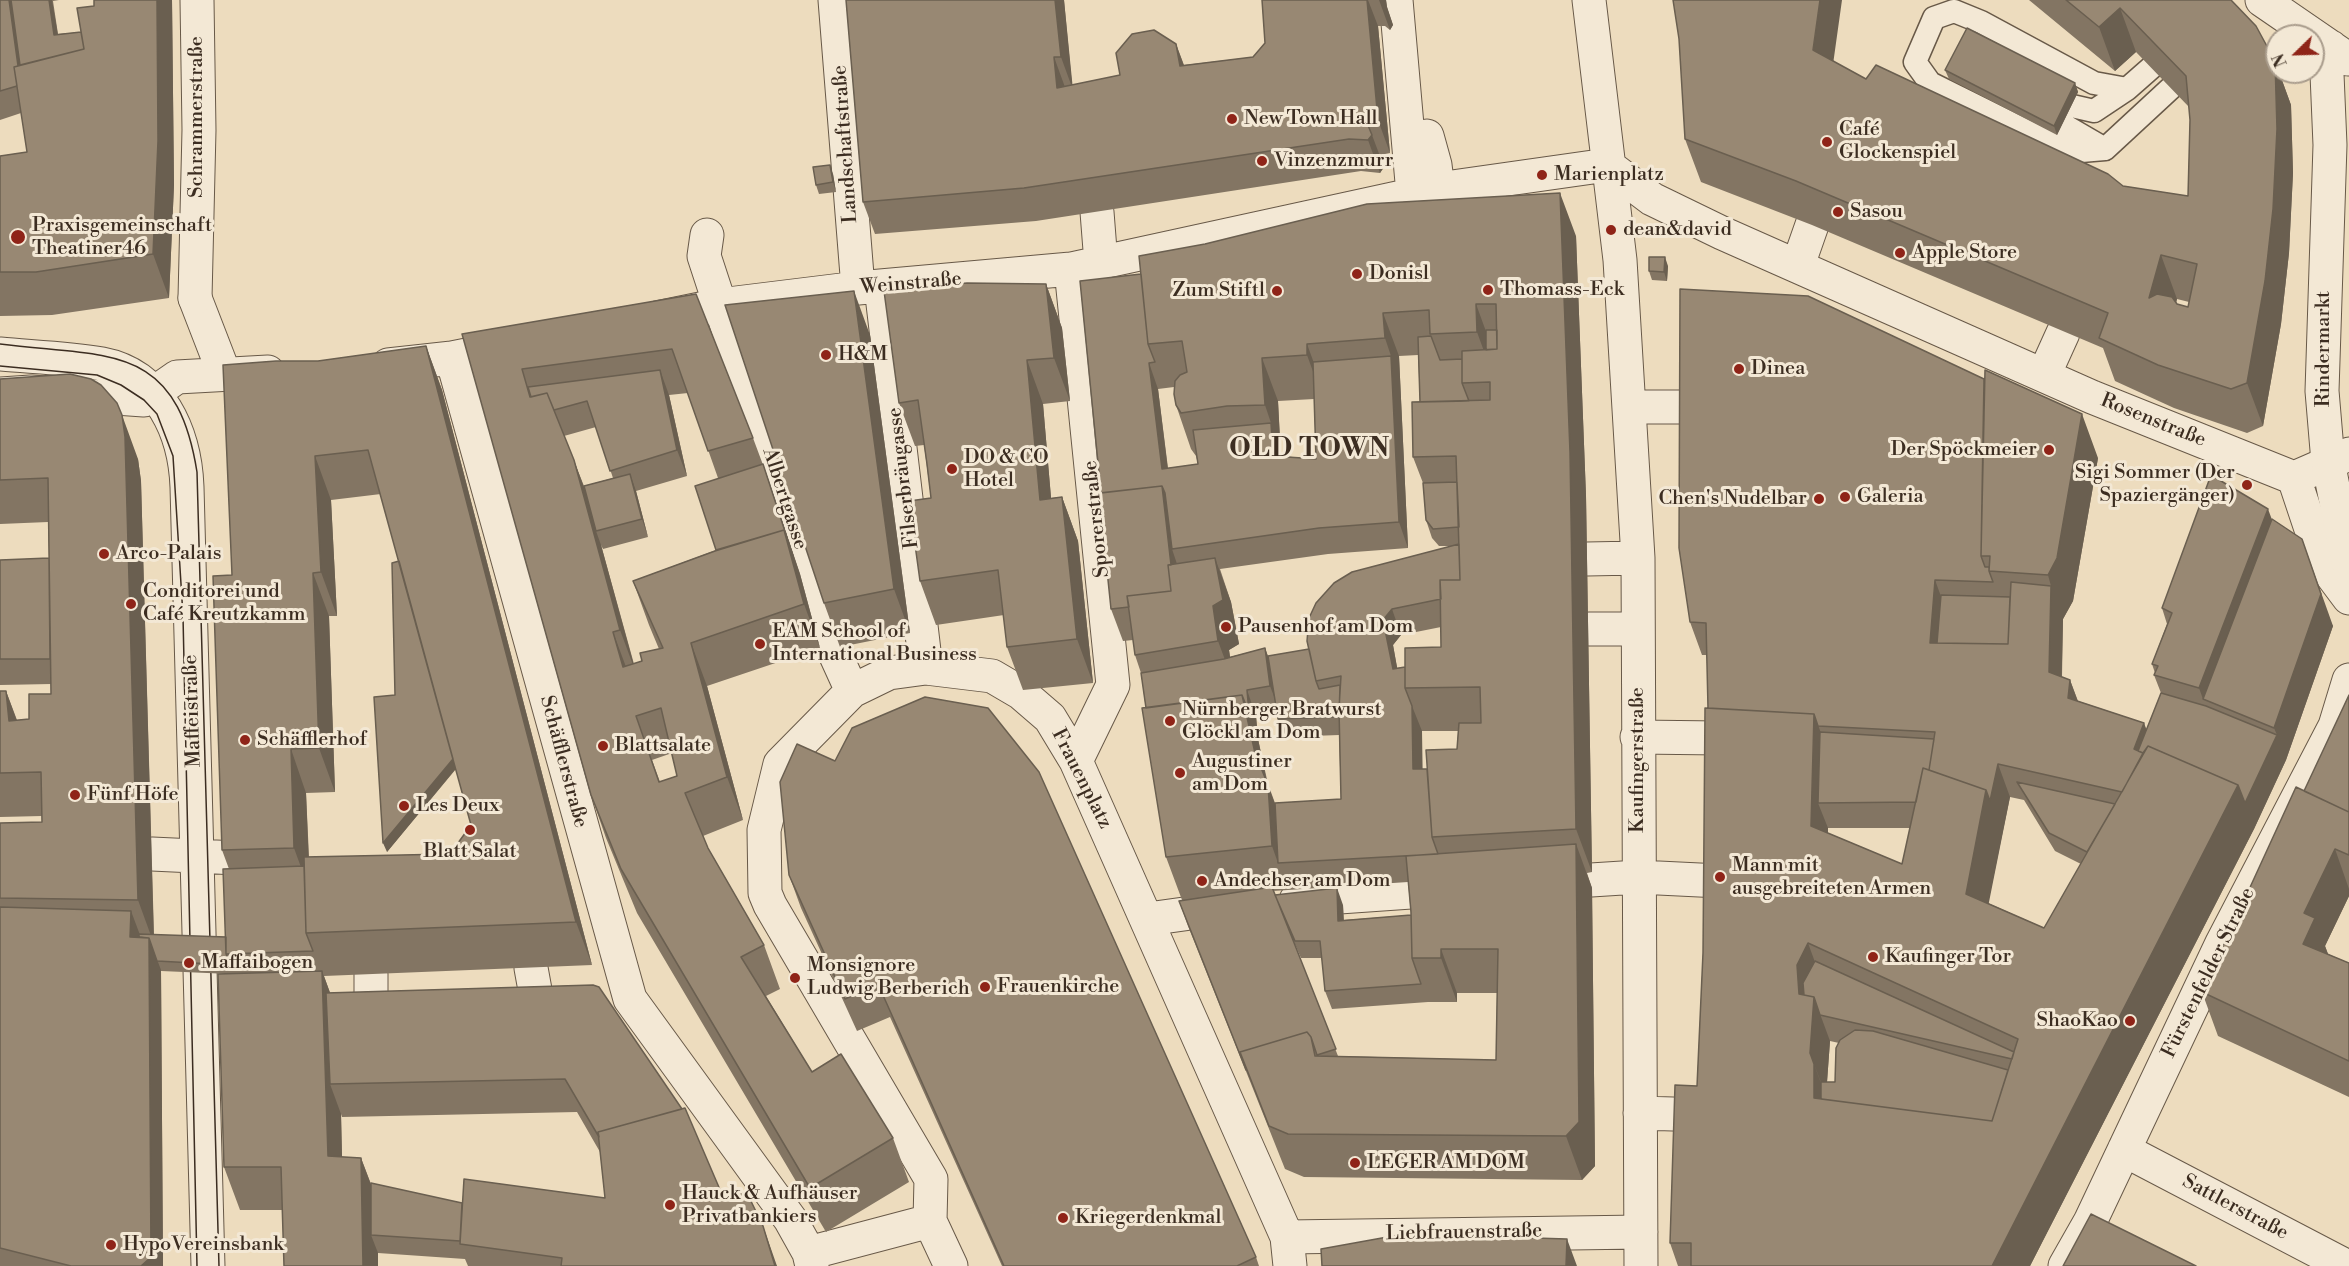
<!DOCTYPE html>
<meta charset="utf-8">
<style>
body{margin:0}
#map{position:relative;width:2349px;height:1266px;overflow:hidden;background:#eddcbe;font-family:"Libre Bodoni",serif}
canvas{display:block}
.north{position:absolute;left:2265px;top:24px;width:60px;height:60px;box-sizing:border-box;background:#f3e8d5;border:2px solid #aa9d8d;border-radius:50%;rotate:247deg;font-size:16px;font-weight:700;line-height:24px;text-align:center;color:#3c2d21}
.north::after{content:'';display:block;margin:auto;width:21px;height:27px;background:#8f2418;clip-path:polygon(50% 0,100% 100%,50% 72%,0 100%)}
</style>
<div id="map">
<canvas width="2349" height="1266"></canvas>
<div class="north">N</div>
</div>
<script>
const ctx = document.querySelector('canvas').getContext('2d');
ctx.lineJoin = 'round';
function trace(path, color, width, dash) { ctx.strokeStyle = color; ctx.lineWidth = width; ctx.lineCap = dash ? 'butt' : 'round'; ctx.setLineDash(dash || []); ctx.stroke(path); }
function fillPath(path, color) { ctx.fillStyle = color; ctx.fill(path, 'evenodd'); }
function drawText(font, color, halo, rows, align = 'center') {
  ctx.font = font + ' "Libre Bodoni",serif'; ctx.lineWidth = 6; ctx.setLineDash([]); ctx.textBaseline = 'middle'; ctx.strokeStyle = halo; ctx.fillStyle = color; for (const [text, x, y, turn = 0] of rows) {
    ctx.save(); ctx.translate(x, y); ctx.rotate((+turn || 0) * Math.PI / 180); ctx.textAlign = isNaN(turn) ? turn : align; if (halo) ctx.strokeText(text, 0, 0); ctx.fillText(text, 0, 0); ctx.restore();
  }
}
const service = new Path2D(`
 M2152,67L2127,89L2094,83L1981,22L1954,11L1934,18L1915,62L1930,83L2069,152L2105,149L2172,87
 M2072,106L2094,111L2127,89
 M2062,124L2105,149`);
const pedestrian = new Path2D(`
 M835,0L858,288
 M1396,0L1413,194
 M1589,0L1620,260L1638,558L1641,1266
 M1427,136L1435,165L1438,189
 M1607,165L1652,199L1722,233L2092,397L2294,478L2349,454
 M1097,212L1101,263
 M707,235L704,256L832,647L852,691
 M1798,265L1812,225
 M1071,269L1113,685L1076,761
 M881,287L926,668
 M195,298L224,373
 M657,318L720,305L858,288L1071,269L1438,189L1607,165
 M0,354C33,357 69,358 102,364C160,375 185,433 187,487L208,1266
 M452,358L630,999L790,1219L809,1253L812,1266
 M388,365L452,358L512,346
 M2044,375L2063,333
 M0,394L31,392L144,400L177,377L268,372
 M1629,407H1691
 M2294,478L2322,562L2349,598
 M1587,559L1638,558
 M1589,629H1637
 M1637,737L1720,738
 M152,854L237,858
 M1544,883L1638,877L1720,881
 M1296,900L1454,889
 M1148,919L1227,908
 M531,968L535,990
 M371,974V993
 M1640,1113L1673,1114
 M1287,1237L1641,1232
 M809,1253L930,1221
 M951,1266L930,1221L931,1179L770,905L765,893L764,830L780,764L852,691L889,673L926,668L992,676L1021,693L1050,718L1076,761L1287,1237L1290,1266`);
const minor = new Path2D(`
 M2262,0L2348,59
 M2331,47L2327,74L2330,145L2322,391L2328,462L2349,565
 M195,298L199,130L197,0
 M2124,1150L2346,1266
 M2065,1266L2090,1222L2222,943L2335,726L2349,680`);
trace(service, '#685948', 25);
trace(pedestrian, '#685948', 35);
trace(minor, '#685948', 35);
trace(service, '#f3e8d5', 22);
trace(pedestrian, '#f3e8d5', 33);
trace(minor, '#f3e8d5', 33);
trace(new Path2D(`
 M0,344C108,358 176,341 197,472L219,1266
 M0,366L97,375L121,385L144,400L157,414L173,456L183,616L197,1266`), '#3c2d21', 1.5);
fillPath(new Path2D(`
 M0,0H59L53,1L58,34L81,32L94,6V0H172L174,185L169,298L52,315L0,316V156L27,152L21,113L0,120Z
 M846,0H1064L1072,85L1120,75L1176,44L1184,65L1253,57L1265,43L1262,0H1386L1387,7L1393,25L1390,30L1385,26H1378L1390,153L1380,155L1384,167L1380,173L1361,171L1036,221L875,234L863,202Z
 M2029,0H2231L2277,72H2279L2291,105L2293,173L2289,253L2281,324L2263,426L2247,433L2174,408L2115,381L2103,348L1812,225L1701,182L1685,139L1833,61L1866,79L2123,186L2188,196L2190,120L2189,107L2136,52L2115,71ZM2177,299L2189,302L2188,307L2177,304L2176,303Z
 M1945,70L2075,83L2078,92L2057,135L1949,79Z
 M833,174L836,192L819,194L816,185Z
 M1576,236L1586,496L1592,872L1587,873L1592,888L1595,1166L1582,1180L1304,1177L1285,1169L1188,926L1179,901L1182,900L1166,857L1141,673L1135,655L1133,640L1123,641L1111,609L1080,281ZM1418,355L1420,402L1413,457L1423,483L1426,520L1432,538L1439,546H1453L1309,649L1268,656L1265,648L1230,657L1229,650L1239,644L1231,602L1220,569L1328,554L1408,548L1399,356ZM1174,387L1176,405L1191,449L1196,456L1198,464L1168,468L1158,389ZM1314,399L1316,459L1281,456L1278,401ZM1441,627V647L1405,667L1397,668L1393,645L1401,635ZM1277,712L1278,719L1284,737L1339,735L1341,799L1275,803L1268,784L1258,739L1256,716ZM1422,731H1458L1457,749L1427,769H1422ZM1408,882L1411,915L1344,920L1343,905L1275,895L1273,891ZM1288,929L1301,958H1322L1325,991L1332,1009L1428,1002H1457V993H1497L1496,1060L1338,1056Z
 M1668,266L1667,281L1652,280L1649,271Z
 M1046,284L1062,328L1070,401L1043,404L1051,498L1062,497L1078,541L1093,683L1023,690L1007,647L1004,615L936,625L920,581L931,498L924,445L915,446L899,403Z
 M696,294L753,438L769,481L800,574L820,648L707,686L743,820L703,836L708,848L764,945L780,989L766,996L812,1072L893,1138L909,1182L826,1232L637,913L606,838L591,795L462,334ZM688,393L718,478L716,550L633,581L649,625L659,649L642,661L634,664L601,545L603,549L648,537L636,491L687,476L669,395ZM596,427L613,478L584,486L564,436ZM672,753L677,776L660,782L652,760Z
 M870,335L910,633L840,647L824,603Z
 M426,346L442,390L592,965L324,976L330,993L593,985L724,1199L777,1266H468L465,1259L378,1253V1266L282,1210H240L224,1167L230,974L161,971L163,1266H0V823L42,822V816L0,817V691H6L17,720L29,719L51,694V684L0,685V560L49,558L48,522L0,524V379L138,459L141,481L154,935L226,937L229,869L222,850L232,575L318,361ZM381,494L399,561L395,695L387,852L456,769L471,825L450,854L309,857L306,793L335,792L329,616H337L331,500ZM577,1112L600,1152L605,1198L462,1203L371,1184L361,1158L342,1157L341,1114L342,1117Z
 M2098,458L2073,601L2063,619L2062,677L2070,680L2078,701L2144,723L2146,730L2161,693L2154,675L2155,673L2152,664L2167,624L2162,608L2272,519L2333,626L2286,760L2254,829L2030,1266H1678L1670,1243L1697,1086L1703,953L1708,708L1707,655H1702L1690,622ZM2010,797L2024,800L2055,851L2081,864L2044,928L1988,903ZM1828,828H1910L1902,864L1828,833ZM1830,1041L1839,1043L1835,1082H1827Z
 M2349,695V896L2325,946L2328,954L2349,963V1097L2218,1036L2202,992L2304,791Z
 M835,761L1256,1257L1259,1266H1002L890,1017L857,1031L801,908L789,875Z`), '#837563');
fillPath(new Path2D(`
 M9,0H12L24,93L21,85Z
 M49,0H52L61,53L54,35Z
 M157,0H172L174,185L169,298L153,254Z
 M1055,0H1064L1073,90L1061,57Z
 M1367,0H1368L1378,26L1390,153L1378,120Z
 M1379,0H1386L1387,7L1393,25L1390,30Z
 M1820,0H1842L1829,93L1813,50Z
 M2120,8L2136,52L2115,71L2099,27Z
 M1176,44L1188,77L1180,66Z
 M1054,57L1066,90L1057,88Z
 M2275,61L2277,67V72H2279L2291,105L2293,173L2289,253L2281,324L2263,426L2247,383Z
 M2075,83L2078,92L2057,135L2054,126Z
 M1372,135L1384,167L1380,173L1368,140Z
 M830,165L833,174L836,192L833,182Z
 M1560,193L1576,236L1586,496L1592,872L1576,829Z
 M2161,255L2177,299L2165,342L2149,298Z
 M1665,257L1668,266L1667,281L1664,272Z
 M1046,284L1062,328L1070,401L1054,358Z
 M854,291L870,335L910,633L894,589Z
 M1476,304L1492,348L1493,376L1477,332Z
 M1383,313L1399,356L1408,548L1399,522L1391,356L1385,338Z
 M1307,344L1323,388V399L1307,355Z
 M426,346L442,390L592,965L576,922Z
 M1262,358L1278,401L1282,481L1273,456L1271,423L1265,405Z
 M1027,360L1043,404L1055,544L1040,500Z
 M1149,363L1158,389L1171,495L1162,469Z
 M660,370L669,395L687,476L677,450Z
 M2082,414L2098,458L2073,601L2063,619L2061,705L2049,672L2051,586L2048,575Z
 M122,415L138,459L141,481L154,944L138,900Z
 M315,456L331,500L337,616L321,572Z
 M574,460L590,504L596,531L601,545L636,673L620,630Z
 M763,464L800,574L820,648L804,604Z
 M630,474L636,491L648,537L642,519Z
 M1162,486L1174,519L1172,549L1180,573L1175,602Z
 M1062,497L1078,541L1093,683L1077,639Z
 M2268,509L2284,552L2203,699L2199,688Z
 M2302,539L2333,626L2286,760L2254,829L2030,1266H1992L2238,785L2277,735L2274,728Z
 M1215,558L1231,602L1239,644L1229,650L1234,684L1218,641L1213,606Z
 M313,573L329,616L335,792L319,748Z
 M1935,580L1947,613L1936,658L1930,643Z
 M1392,609L1401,635L1393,645L1402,694L1393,669L1383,620Z
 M613,632L629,675L623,667Z
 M691,643L707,686L743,820L727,777Z
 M1265,648L1274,674L1280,712L1270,686Z
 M2070,680L2082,713L2068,698Z
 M1247,690L1256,716L1258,739L1268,787V785L1284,829L1278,863L1272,846L1255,753L1242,695Z
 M6,691L22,735L9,721Z
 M1412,706L1422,731L1423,795L1413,769Z
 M1814,714L1830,758L1818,803L1828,828L1827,870L1811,826Z
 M2144,723L2156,755L2143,827L2134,749Z
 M291,749L306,793L310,892L294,848Z
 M455,757L458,766L387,852L383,843Z
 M1998,764L2010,797L1982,937L1966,894L1986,790Z
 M1576,844L1592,888L1595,1166L1582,1180L1566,1136Z
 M2335,849L2349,889V896L2325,946L2331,962L2303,944L2304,913Z
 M1337,888L1343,905L1344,938L1338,921Z
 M131,911L143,943L130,937Z
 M149,938L161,970L163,1266H141Z
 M1808,943L1824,987L1816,1003L1830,1041L1826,1096L1810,1053L1799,994L1797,965Z
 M1441,949L1457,993V1002L1441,958Z
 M322,971L338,1014L330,1084L341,1114L343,1200L328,1156Z
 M1814,1064L1830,1108L1814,1098Z
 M361,1158L377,1201L371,1235L378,1253V1266H363Z
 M763,1226L777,1266H775Z
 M1567,1239L1577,1266H1566Z`), '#6a5f50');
const building = new Path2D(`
 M0,0H9L18,66L14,67L17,86L0,91Z
 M11,0H49L54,35L81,32L84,49L20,65Z
 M94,0H157L158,141L153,254L36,272H0V156L27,152L14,67L84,49L77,8L94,6Z
 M846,0H1055L1061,57H1054L1057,88L1120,75L1116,53L1132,34L1154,30L1176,44L1180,66L1253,57L1265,43L1262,0H1367L1378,120L1367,123L1372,135L1368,140L1349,139L1024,188L863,202Z
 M1673,0H1820L1813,50L1866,79L1876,65L2108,174L2123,186L2188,196L2190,120L2186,76L2120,8L2099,27L2066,0H2231L2256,26L2275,61L2277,129L2273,209L2265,281L2247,383L2231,389L2158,365L2099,338L2108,313L1796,181L1685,139L1679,39ZM2161,255L2197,264L2188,307L2177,304L2172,297L2157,294L2149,298Z
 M1967,28L2075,83L2054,126L1945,70Z
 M830,165L833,182L816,185L813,167Z
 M1560,193L1570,452L1576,829L1432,837L1426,750L1457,749L1459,723H1481L1480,687L1405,688V648L1441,647L1440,580H1460L1456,456L1413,457L1412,402L1490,400V382L1462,383V351L1497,349L1496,304H1476L1477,332L1430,334L1429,310L1383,313L1385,338L1307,344V355L1262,358L1265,405L1227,406L1181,413L1176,405L1174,394L1175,381L1180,375L1187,372L1182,341L1148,344L1139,256L1205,244L1367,204Z
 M1649,257H1665L1664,272L1649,271Z
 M1141,274L1148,344L1155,362L1149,363L1162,469L1198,464L1193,430L1271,423L1273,456L1316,459L1313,362L1391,356L1399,522L1319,528L1172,549L1165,493L1162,486L1101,493L1080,281Z
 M967,283L1046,284L1054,358L1027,360L1040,500L1062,497L1077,639L1007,647L998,570L920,581L909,501L931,498L927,464L918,400L899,403L884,291Z
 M1680,289L1808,296L1984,379L1981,556L1985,567H1989V571L1993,582L1935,580L1930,643L2008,644L2011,582L2051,586L2049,672L2070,680L2068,698L2144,723L2134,749L2143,753L2122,792L1998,764L1990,801L1986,790L1929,770L1935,732L1818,726L1814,714L1708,708L1706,623L1690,622L1679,548Z
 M854,291L894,589L824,603L725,305Z
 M696,294L753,438L708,451L672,349L522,369L530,397L547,393L574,460L620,630L613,632L623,667L642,661L640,653L663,648L633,581L715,551L784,530L804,604L691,643L727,777L685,793L708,848L764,945L741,957L812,1072L841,1054L893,1138L810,1188L621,869L591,795L462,334ZM661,708L677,776L659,782L636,716Z
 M1486,330H1497V349L1486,350Z
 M1431,336L1440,360L1462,359V383L1469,401L1420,402L1418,337Z
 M426,346L576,922L306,933L304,857L450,854L471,825L368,450L315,456L321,572L313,573L319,748L291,749L294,848L222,850L213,576L232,575L223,365L276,361H318Z
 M660,370L677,450L610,471L587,401L554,410L547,393L531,397L528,387Z
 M1985,370L2082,414L2057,558L2048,575L1989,571L1990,556H1981Z
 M70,374L91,379L101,385L117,403L122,415L125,437L138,900L0,898V823L42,822L41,772L0,773V691H6L9,721L29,719V694H51L48,478L0,480V379Z
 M763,464L793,556L784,530L716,550L695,486Z
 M630,474L642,519L596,531L584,486Z
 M2211,475L2268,509L2199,688L2154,675L2158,666L2152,664L2172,613L2162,608Z
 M1457,482L1459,527L1433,529L1426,520L1423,483Z
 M1162,486L1171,565H1168L1171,591L1127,596L1129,607L1111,609L1099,493Z
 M2272,519L2302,539L2321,594L2274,728L2203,699Z
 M1459,544L1460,580H1440L1441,599L1392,609L1383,620L1393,669L1405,667V688L1412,706L1413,769H1427L1432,837L1438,854L1278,863L1275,803L1341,799L1339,709L1341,676L1316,681L1307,641L1309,618L1316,603L1334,583L1352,572Z
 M49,558L50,659H0V560Z
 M1215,558L1223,600L1213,606L1218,641L1135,655L1127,596L1171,591L1168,565Z
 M399,561L453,759L383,843L374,697L395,695L392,563Z
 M1941,595L2010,597L2008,644L1937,643Z
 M1265,648L1270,686L1247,690L1249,713L1242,695L1146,708L1141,673L1224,659Z
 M1309,649L1316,681L1319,689L1340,685L1339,717L1278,719L1268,656Z
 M2161,693L2206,706L2277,735L2245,803L2238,785L2148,746L2143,753L2138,751Z
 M1242,695L1255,753L1268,785L1272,846L1166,857L1142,708Z
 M2349,695V812L2304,791Z
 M925,697L988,708L1039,772L1256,1257L1237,1266H1004L878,984L845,999L789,875L780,782L797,744L835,761L852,728Z
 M1705,708L1814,714L1811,826L1902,864L1923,768L1986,790L1966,894L2044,928L2148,746L2238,785L1992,1266H1691V1243H1670L1675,1085L1697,1086L1703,953ZM1808,943L2018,1039L1992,1121L1814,1098V1064L1810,1053L1814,997L1799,994L1797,965Z
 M1820,732L1934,739L1929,770L1923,768L1916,802L1818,803Z
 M2017,782L2115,804L2087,852L2049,833Z
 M2296,787L2349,812V855L2335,849L2304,913L2315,918L2303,944L2349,963V1061L2202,992Z
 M1576,844L1579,1122L1566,1136L1288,1134L1269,1126L1240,1052L1307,1032L1311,1037L1315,1056L1496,1060L1498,949H1441V958H1412L1411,912L1406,856Z
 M304,866L306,933L313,951L226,954L223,869Z
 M1272,887L1336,1049L1317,1055L1311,1037L1307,1032L1240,1052L1246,1070L1179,901Z
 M1337,888L1338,921L1411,915L1412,958L1421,984L1325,991L1320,941H1295L1275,895Z
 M0,907L131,911L130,937L149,938L151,1257L141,1266H71L0,1248Z
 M139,934L226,937V954L231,965L157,961L149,938L139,937Z
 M1815,961L2014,1052L2012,1059L1820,1015L1814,997L1804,995L1803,983Z
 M322,971L328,1156L361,1158L363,1266H284L281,1167H224L218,974Z
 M593,985L599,987L682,1109L598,1132L599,1137L565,1079L330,1084L326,993Z
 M1855,1030L1873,1031L2008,1070L1992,1121L1821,1099V1082H1835L1836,1048L1840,1040Z
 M685,1108L724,1199L741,1192L748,1195L763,1226L775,1266H561L562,1258L460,1244L464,1179L605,1198L598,1132Z
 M371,1183L462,1203L460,1241L371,1235Z
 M2091,1214L2196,1266H2063Z
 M1404,1234L1567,1239L1566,1266H1322L1321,1249Z`);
fillPath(building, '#988873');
trace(building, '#6a5f50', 1.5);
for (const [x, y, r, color] of [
 [1232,119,6,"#8f2418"],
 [1827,142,6,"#8f2418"],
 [1262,161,6,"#8f2418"],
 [1542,175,6,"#8f2418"],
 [1838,212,6,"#8f2418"],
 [1611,230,6,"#8f2418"],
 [18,237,8,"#8f2418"],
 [1900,253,6,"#8f2418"],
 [1357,274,6,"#8f2418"],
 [1488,290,6,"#8f2418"],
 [1277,291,6,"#8f2418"],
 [826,355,6,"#8f2418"],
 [1739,369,6,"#8f2418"],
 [2049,450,6,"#8f2418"],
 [952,469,6,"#8f2418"],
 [2247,485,6,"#8f2418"],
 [1845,497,6,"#8f2418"],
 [1819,499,6,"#8f2418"],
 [104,554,6,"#8f2418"],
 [131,604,6,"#8f2418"],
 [1226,627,6,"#8f2418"],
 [760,644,6,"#8f2418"],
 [1170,721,6,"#8f2418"],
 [245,740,6,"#8f2418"],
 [603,746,6,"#8f2418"],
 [1180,773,6,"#8f2418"],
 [75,795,6,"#8f2418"],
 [404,806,6,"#8f2418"],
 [470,830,6,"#8f2418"],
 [1720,877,6,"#8f2418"],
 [1202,881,6,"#8f2418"],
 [1873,957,6,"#8f2418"],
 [189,963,6,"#8f2418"],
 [795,978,6,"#8f2418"],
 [985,987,6,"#8f2418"],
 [2130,1021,6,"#8f2418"],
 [1355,1163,6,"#8f2418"],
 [670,1205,6,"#8f2418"],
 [1063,1218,6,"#8f2418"],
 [111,1245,6,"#8f2418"]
]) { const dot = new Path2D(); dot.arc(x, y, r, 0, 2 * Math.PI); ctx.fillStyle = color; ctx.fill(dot); trace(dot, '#f3e8d5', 2); }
drawText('20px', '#3c2d21', '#f3e8d5', [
 ["Schrammerstraße",197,117,-90],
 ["Landschaftstraße",846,144,-94],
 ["Weinstraße",911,284,-5],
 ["Rindermarkt",2324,349,-90],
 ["Rosenstraße",2153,421,22],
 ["Filserbräugasse",904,478,-97],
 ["Albertgasse",784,499,72],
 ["Sporerstraße",1097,519,-96],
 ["Maffeistraße",193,711,-92],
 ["Kaufingerstraße",1638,760,-90],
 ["Schäfflerstraße",563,762,75],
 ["Frauenplatz",1081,779,63],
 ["Fürstenfelder Straße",2209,973,-64],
 ["Sattlerstraße",2235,1208,28],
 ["Liebfrauenstraße",1464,1233,-1]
]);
drawText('20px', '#3c2d21', '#f3e8d5', [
 ["New Town Hall",1244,119],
 ["Café",1839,130],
 ["Glockenspiel",1839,153],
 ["Vinzenzmurr",1274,161],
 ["Marienplatz",1554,175],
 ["Sasou",1850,212],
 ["Praxisgemeinschaft",32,226],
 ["Theatiner46",32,249],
 ["dean&david",1623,230],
 ["Apple Store",1912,253],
 ["Donisl",1369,274],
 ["Thomass-Eck",1500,290],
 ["Zum Stiftl",1265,291,"right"],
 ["H&M",838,355],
 ["Dinea",1751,369],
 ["Der Spöckmeier",2037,450,"right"],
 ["DO & CO",964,458],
 ["Hotel",964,481],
 ["Sigi Sommer (Der",2235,473,"right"],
 ["Spaziergänger)",2235,496,"right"],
 ["Galeria",1857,497],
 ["Chen's Nudelbar",1807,499,"right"],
 ["Arco-Palais",116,554],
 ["Conditorei und",143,592],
 ["Café Kreutzkamm",143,615],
 ["Pausenhof am Dom",1238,627],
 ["EAM School of",772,632],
 ["International Business",772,655],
 ["Nürnberger Bratwurst",1182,710],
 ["Glöckl am Dom",1182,733],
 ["Schäfflerhof",257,740],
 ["Blattsalate",615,746],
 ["Augustiner",1192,762],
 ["am Dom",1192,785],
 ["Fünf Höfe",87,795],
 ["Les Deux",416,806],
 ["Blatt Salat",470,852,"center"],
 ["Mann mit",1732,866],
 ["ausgebreiteten Armen",1732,889],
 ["Andechser am Dom",1214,881],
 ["Kaufinger Tor",1885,957],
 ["Maffaibogen",201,963],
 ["Monsignore",807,966],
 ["Ludwig Berberich",807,989],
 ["Frauenkirche",997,987],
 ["ShaoKao",2118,1021,"right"],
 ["LEGER AM DOM",1367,1163],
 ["Hauck & Aufhäuser",682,1194],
 ["Privatbankiers",682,1217],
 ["Kriegerdenkmal",1075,1218],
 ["HypoVereinsbank",123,1245]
], 'left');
ctx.letterSpacing = '1.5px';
drawText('bold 26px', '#3c2d21', '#f3e8d5', [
 ["OLD TOWN",1310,450]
]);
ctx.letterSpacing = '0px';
</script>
